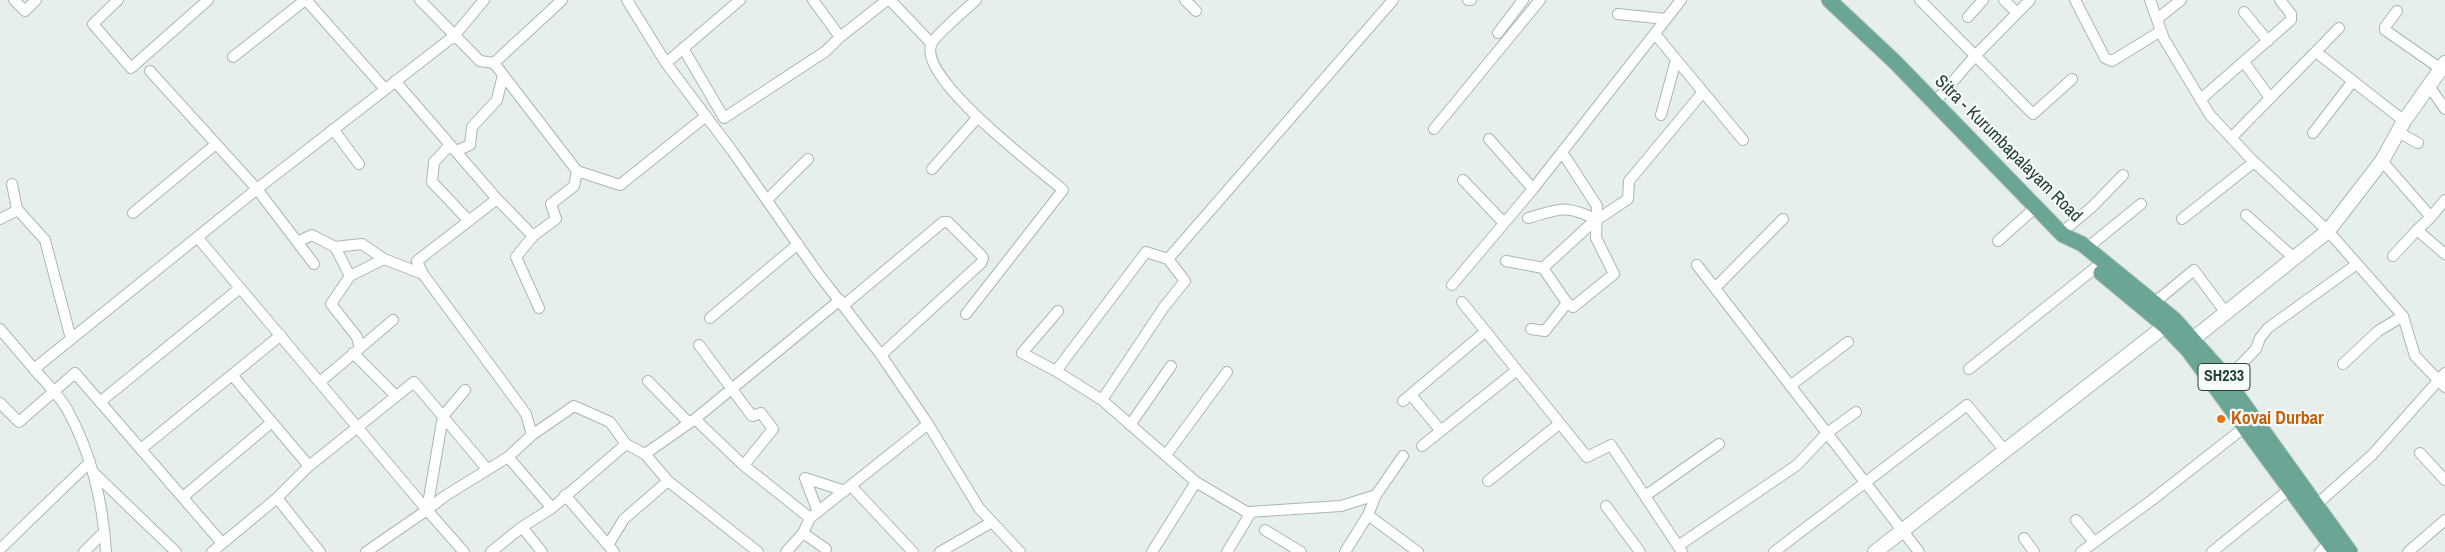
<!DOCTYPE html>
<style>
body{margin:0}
canvas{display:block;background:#e6efeb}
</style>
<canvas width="2445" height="552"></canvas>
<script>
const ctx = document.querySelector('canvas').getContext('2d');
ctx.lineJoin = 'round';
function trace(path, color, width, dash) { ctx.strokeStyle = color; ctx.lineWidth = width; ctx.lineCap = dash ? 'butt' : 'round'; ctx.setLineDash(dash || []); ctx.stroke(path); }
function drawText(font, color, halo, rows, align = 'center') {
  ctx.font = font + ' "Archivo Narrow",sans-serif'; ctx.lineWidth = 4.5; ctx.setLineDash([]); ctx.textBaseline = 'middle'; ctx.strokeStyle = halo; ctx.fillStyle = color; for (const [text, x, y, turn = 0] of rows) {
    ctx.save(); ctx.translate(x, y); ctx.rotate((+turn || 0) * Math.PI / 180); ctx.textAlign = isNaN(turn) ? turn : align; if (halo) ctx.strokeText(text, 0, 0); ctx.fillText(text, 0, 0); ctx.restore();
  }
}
const street = new Path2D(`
 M14,0L25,11L36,0
 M118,0L93,24L131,68L208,0
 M306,0L385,89
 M420,0L480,61L494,63L577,171
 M627,0L666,63L733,152L817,272L881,355L928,424L979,508L1020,552
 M813,0L840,37
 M890,0L931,43
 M1185,0L1196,11
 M1468,0H1471
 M1920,0L2033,114L2072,79
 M2004,0L2016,12
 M2075,0L2105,58L2112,61L2161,31
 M2150,0L2164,39L2210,115L2251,159L2328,231L2403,316L2415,356L2445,387
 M2397,11L2385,27V30L2441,69
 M2244,12L2268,41
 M1618,14L1666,19
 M1968,17L1983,0
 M2157,19L2181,0
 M1498,33L1523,0
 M1655,34L1743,140
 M683,48L724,118L826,51L840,37L887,0
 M2316,52L2404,121
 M233,57L305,0
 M2244,62L2270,98
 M494,63L562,0
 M666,63L740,0
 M150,71L257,189L314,264
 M395,81L497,199L533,236
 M2429,86L2445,109
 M2201,99L2291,20V14L2280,0
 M1935,102L1975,56L2030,0
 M1661,115L1676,60
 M333,129L359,164
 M1434,129L1540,0
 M2398,132L2418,143
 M2313,133L2353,81
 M2231,138L2339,28
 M1489,139L1533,189
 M450,145L434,162L432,182L469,221
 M456,151L470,145L472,127L497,100L503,75
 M2382,161L2431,217L2417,230L2445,254
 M932,169L978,117
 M1463,180L1504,223
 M12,184L17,209L45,240L71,339
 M767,200L808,159
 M133,213L216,144
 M2246,215L2294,258
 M2431,217L2445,200
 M1528,218C1560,209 1566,204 1597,220
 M0,219L18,210
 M2182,219L2254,162
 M2061,233L2093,206L2123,175
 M198,238L427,510
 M1998,241L2036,207
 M297,242L312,235L335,247L362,244L384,259L423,274L526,414L532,435
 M335,247L350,276
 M2087,248L2141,204
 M2393,256L2417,230
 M1506,261L1543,268L1567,303
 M1697,265L1919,552
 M1543,268L1592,223L1628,199L1629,181L1703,92
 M424,276L417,261L497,199
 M1452,285L1533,189L1681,0
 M1715,288L1783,219
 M1462,302L1587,457L1611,445L1682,552
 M2154,303L2194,270L2226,313
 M844,305L943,222H948L981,255L983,258L981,263L881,355
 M539,308L516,257L533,236L556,219L551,204L574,186L577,171L620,185L706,116
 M1058,311L1022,353L1056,371L1102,400L1196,482L1250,514L1227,552
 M966,314L1063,190C1039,169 914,76 932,43C936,35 967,8 976,0
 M710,318L798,244
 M0,329L34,369L257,189L454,36L484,0
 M1531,329L1545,331L1567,303L1573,307L1614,274L1596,238L1597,206L1562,152
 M699,345L752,416L761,413L773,429L744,465
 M360,348L357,337L331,304L350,276L384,259
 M353,353L396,396
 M2343,364L2378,331L2403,316
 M34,369C45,382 60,396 68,411C92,455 103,503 106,552
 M1969,369L2095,268
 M1056,371L1146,252L1168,259L1393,0
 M232,375L309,466
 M2226,380L2256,349L2260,338L2268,328L2357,264
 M648,381L689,423
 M320,382L393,320
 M1790,386L1848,342
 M1411,395L1441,431
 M1102,400L1164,307L1185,281L1168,259
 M1403,401L1486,331
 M100,402L240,288
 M0,403L19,422L75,373L222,543
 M695,419L742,464L810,518
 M1130,425L1171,366
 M1422,446L1517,370
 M141,449L281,335
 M2420,453L2445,480
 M645,454L695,419L840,300
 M1166,455L1227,372
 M508,457L552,508
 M94,473L176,552
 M1488,481L1559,424
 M851,486L913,552
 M565,495L614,552
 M1645,496L1719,444
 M183,497L272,422
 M277,498L320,552
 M2316,505L2372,455L2445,373
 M1606,506L1640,552
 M427,510L445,496L508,457L532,435L574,406L610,422L626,444
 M427,510L443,416L465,390
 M818,512L805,478L845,491
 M1248,512L1341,506L1376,495L1403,456
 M1368,515L1418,552
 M2076,520L2094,542
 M522,527L552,508L626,444L645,454L668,481L758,552
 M1265,530L1301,552
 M803,533L826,549
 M2024,538L2034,552
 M608,545L624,519L668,481
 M1678,546L1797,465L1827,433L1856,412
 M0,549L90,462
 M84,552L104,532
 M212,552L277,498L309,466L414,382L487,469
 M366,552L427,510L464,552
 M491,552L522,527L542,552
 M786,552L803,533L810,518L928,424
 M940,552L992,522
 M1152,552L1196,482
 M1345,552L1368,515L1376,495
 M1774,552L1967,405L2006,452
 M2081,552L2152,500L2246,426
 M2212,552L2290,489
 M2320,552L2330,543
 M2408,552L2445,520`);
const secondary = new Path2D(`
 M2193,339L2328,231L2382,161L2404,121L2445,63
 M1875,552L2174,319`);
const primary = new Path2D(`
 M1829,0L1895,62L2063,235L2082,244L2174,319L2217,367L2350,552
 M2101,273L2165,326L2188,350L2336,552`);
trace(street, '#a8b8b2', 12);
trace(secondary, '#a4bbb3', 16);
trace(primary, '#c2cac8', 17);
trace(street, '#fff', 10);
trace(secondary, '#fff', 14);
trace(primary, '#6aa596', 15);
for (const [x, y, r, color] of [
 [2221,419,5,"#e8710a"]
]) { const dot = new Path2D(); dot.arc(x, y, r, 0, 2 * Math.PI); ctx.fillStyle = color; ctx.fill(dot); trace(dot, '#f7fbf9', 2); }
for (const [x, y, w] of [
 [2224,377,52]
]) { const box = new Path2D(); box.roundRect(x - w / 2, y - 13.5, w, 27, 4); ctx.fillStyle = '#f7fbf9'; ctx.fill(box); trace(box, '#24423a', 1); }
drawText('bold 16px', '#24423a', null, [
 ["SH233",2224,377]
]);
drawText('18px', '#24423a', '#f7fbf9', [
 ["Sitra - Kurumbapalayam Road",2008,149,45]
]);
drawText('bold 18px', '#c56008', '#f7fbf9', [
 ["Kovai Durbar",2231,419]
], 'left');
</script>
